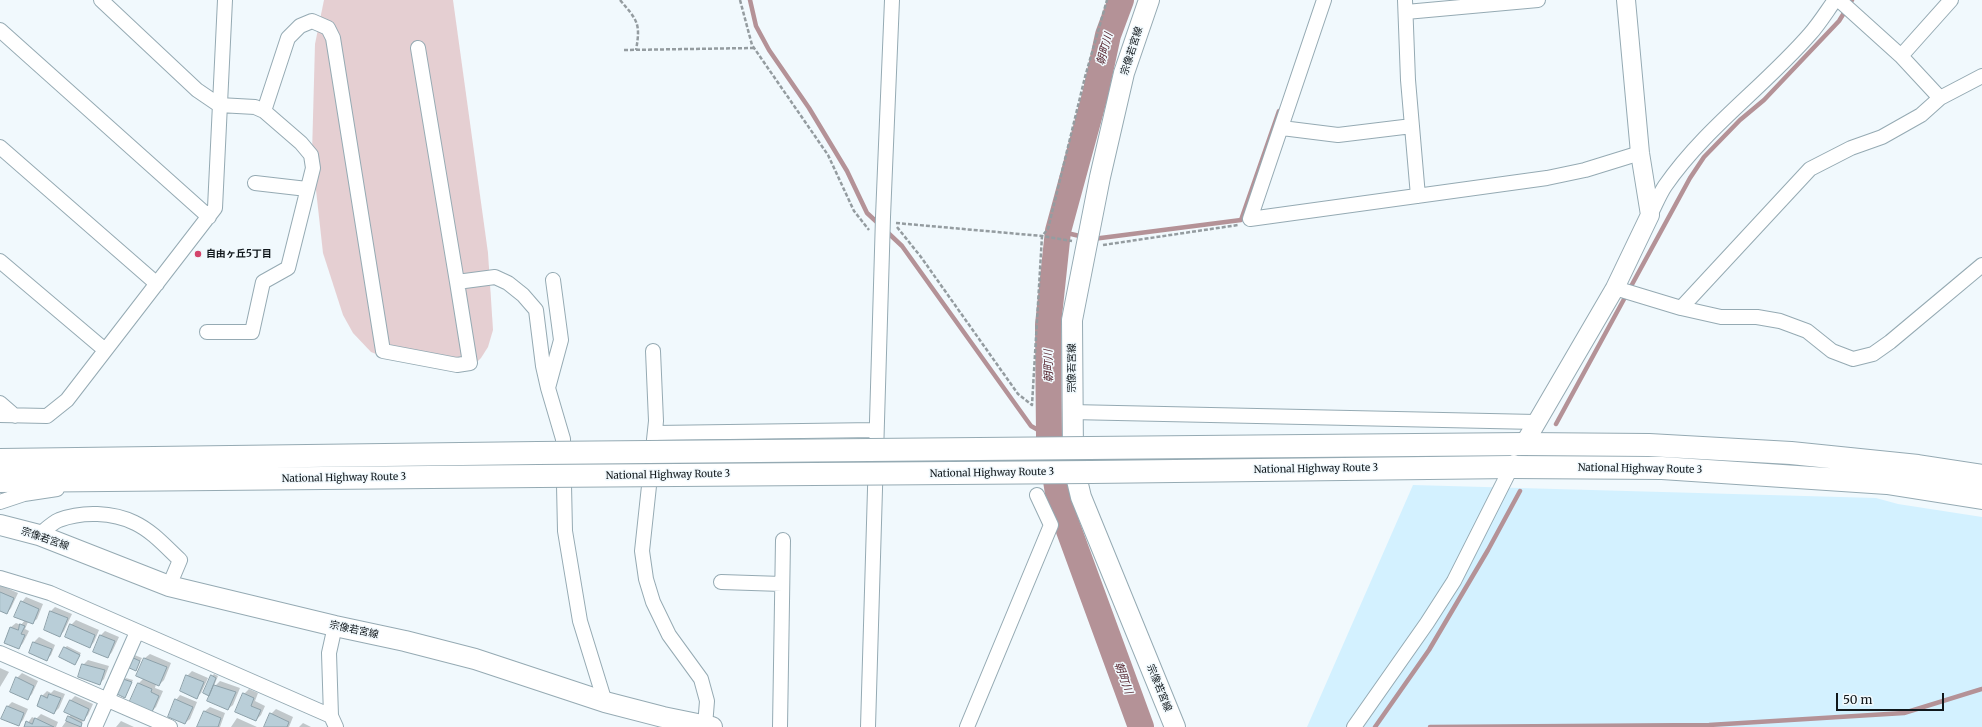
<!DOCTYPE html>
<meta charset="utf-8">
<style>
body{margin:0}
#map{position:relative;width:1982px;height:727px;overflow:hidden;background:#f1f9fd;font-family:Merriweather,serif}
canvas{display:block}
.scale{position:absolute;left:1836px;top:693px;width:108px;height:18px;box-sizing:border-box;border:2px solid #10171b;border-top:0;padding-left:5px;font-size:12px;line-height:14px;white-space:nowrap;color:#10171b;-webkit-text-stroke:3px #f1f9fd;paint-order:stroke}
</style>
<div id="map">
<canvas width="1982" height="727"></canvas>
<div class="scale">50 m</div>
</div>
<script>
const ctx = document.querySelector('canvas').getContext('2d');
ctx.lineJoin = 'round';
function fillPath(path, color) { ctx.fillStyle = color; ctx.fill(path, 'evenodd'); }
function trace(path, color, width, dash) { ctx.strokeStyle = color; ctx.lineWidth = width; ctx.lineCap = dash ? 'butt' : 'round'; ctx.setLineDash(dash || []); ctx.stroke(path); }
function drawText(font, color, halo, rows, align = 'center') {
  ctx.font = font + ' Merriweather,"Noto Sans JP",serif'; ctx.lineWidth = 3; ctx.setLineDash([]); ctx.textBaseline = 'middle'; ctx.strokeStyle = halo; ctx.fillStyle = color; for (const [text, x, y, turn = 0] of rows) {
    ctx.save(); ctx.translate(x, y); ctx.rotate((+turn || 0) * Math.PI / 180); ctx.textAlign = isNaN(turn) ? turn : align; if (halo) ctx.strokeText(text, 0, 0); ctx.fillText(text, 0, 0); ctx.restore();
  }
}
fillPath(new Path2D(`
 M1413,485L1876,498L1898,504L1982,517V727H1307Z`), '#d3f1ff');
fillPath(new Path2D(`
 M324,0H453L488,253L493,330L488,347L481,358L471,368L458,370L391,360L371,352L353,333L343,315L323,253L312,154L315,44Z`), '#e5cfd2');
fillPath(new Path2D(`
 M0,585L18,593L11,608L7,613L0,610Z
 M26,597L43,604L37,619L32,623L28,622L25,629L29,631L23,643L19,648L5,642L11,627L16,623L21,625L25,620L22,602Z
 M55,607L72,614L64,631L60,636L45,629L51,611Z
 M76,620L99,630L94,642L90,647L71,625Z
 M105,631L119,637L112,652L108,657L101,635Z
 M39,637L55,645L51,655L46,660L30,653L34,642Z
 M67,646L81,653L75,664L65,648Z
 M132,654L142,658L136,669Z
 M150,654L171,663L164,680L159,685L156,684L155,688L163,691L156,707L152,711L130,702L139,683L144,678L138,676L145,658Z
 M88,660L109,666L104,679L99,684L83,665Z
 M0,668L9,672L0,687Z
 M192,671L208,678L201,693L197,697L187,676Z
 M22,673L38,681L32,694L27,699L17,678Z
 M214,674L218,676L213,688L220,681L240,688L233,705L228,709L213,690L209,695L212,676Z
 M126,678L133,680L125,696L124,680Z
 M249,689L258,693L255,701L265,706L261,715L256,720L244,694Z
 M54,690L65,694L59,708L54,713L42,696L47,691L51,693Z
 M180,695L197,702L190,719L185,723L176,700Z
 M75,696L93,704L88,715L83,720L81,727H62L71,714L70,701Z
 M12,702L28,709L23,720L18,725L8,706Z
 M210,707L225,713L220,727H199L205,711Z
 M276,709L293,717L289,727H266L271,714Z
 M41,714L58,722L56,727H25L32,717L36,719Z
 M237,718L257,727H231Z
 M121,721L134,727H116Z
 M303,723L311,727H299Z`), '#0003');
trace(new Path2D(`
 M750,0L756,26L769,50L809,108L847,171L867,213L880,225
 M885,230L902,246L1031,426L1049,436
 M1058,231L1084,237
 M1093,239L1241,220L1279,111
 M1556,424L1690,178L1704,157L1740,120L1764,100L1839,21L1852,0
 M1375,727L1429,650L1488,550L1520,491
 M1430,727L1709,725L1904,713L1982,689`), '#b49297', 4.5);
trace(new Path2D(`
 M1121,0L1108,35L1095,95L1058,231L1048,325L1049,436L1060,506L1141,727`), '#b49297', 26);
const building = new Path2D(`
 M0,592L14,598L7,614L0,611Z
 M21,601L39,609L33,624L14,617Z
 M50,611L68,618L60,637L44,630Z
 M20,624L25,626L21,634L25,635L19,649L4,643L10,627L18,630Z
 M70,624L95,635L90,648L65,637Z
 M100,635L115,641L108,658L93,652Z
 M33,642L52,649L47,661L29,653Z
 M64,647L80,655L75,665L59,657Z
 M129,656L140,661L136,671L125,666Z
 M144,658L167,667L159,686L136,676Z
 M82,664L105,670L100,685L78,677Z
 M186,675L204,682L197,699L180,691Z
 M211,675L216,678L209,696L203,693Z
 M16,677L34,686L28,700L10,692Z
 M123,679L132,682L125,698L117,694Z
 M138,683L152,689L151,692L159,696L152,712L129,703Z
 M214,685L236,692L228,710L207,701Z
 M243,693L254,698L251,706L261,710L256,721L235,712Z
 M49,694L61,698L54,714L37,706L41,695L47,698Z
 M175,699L193,707L185,724L168,717Z
 M70,700L89,709L84,721L64,712Z
 M7,706L24,713L19,726L1,719Z
 M204,711L221,718L218,727H197Z
 M270,713L289,722L287,727H264Z
 M68,716L82,723L81,727L66,721Z
 M35,718L54,727H24L26,721L32,724Z`);
fillPath(building, '#b9ced8');
trace(building, '#8ca0a9', 1);
const minor = new Path2D(`
 M101,0L197,90L219,105L255,107L264,111L301,143L311,155L313,168L288,268L263,282L252,332H207
 M1324,0L1250,219L1547,178L1585,170L1640,153
 M1405,0L1408,80L1418,196
 M1839,0L1901,56L1940,98
 M1406,12L1538,0
 M0,30L209,217
 M418,48L457,282
 M1901,56L1951,0
 M264,111L288,38L300,26L312,21L328,28L333,38L383,351L457,365L470,363L457,282L495,277L508,283L523,295L536,310L543,366L548,388
 M1282,128L1338,135L1412,126
 M0,147L157,284
 M255,183L307,189
 M1650,215C1655,206 1659,195 1665,186C1705,128 1764,87 1810,34C1819,24 1827,11 1835,0
 M0,261L105,350
 M553,280L561,340L548,388L563,439L565,531L580,621L605,702
 M1615,288L1681,308L1810,169L1851,148L1882,137L1921,115L1940,98L1982,76
 M1681,308L1721,317H1757L1780,321L1807,331L1832,351L1853,359L1873,354L1890,342L1982,265
 M653,351L656,421L642,551L646,579L653,602L669,635L701,679L707,701L705,726
 M0,403L15,416
 M1071,412L1536,422
 M0,415L47,416L67,400L215,208L225,0
 M655,433L876,430
 M0,502L24,494L57,489
 M39,535C45,530 52,523 59,520C82,511 113,512 135,523C152,531 166,547 180,560L169,586
 M0,578L50,593L331,716
 M721,582L782,584
 M335,626L329,653L331,716L336,727
 M0,653L170,727
 M95,727L137,632
 M780,727L783,540
 M868,727L883,217L892,0
 M967,727L1051,525L1037,495
 M1354,727L1427,623L1454,581L1514,462`);
const tertiary = new Path2D(`
 M1524,444L1615,288L1650,215L1640,153L1626,0`);
const secondary = new Path2D(`
 M1149,0L1124,73L1100,177L1072,320L1073,455L1076,476L1081,497L1175,727
 M0,525L39,535L169,586L335,626L405,641L475,659L605,702L663,717L712,727`);
const trunk = new Path2D(`
 M1089,448L1524,444L1649,445L1791,453L1918,466L1982,476
 M0,460L538,453
 M1091,472L1512,467L1662,468L1887,483L1982,498
 M0,481L539,476`);
trace(minor, '#95aab3', 16);
trace(tertiary, '#95aab3', 20);
trace(secondary, '#95aab3', 22);
trace(trunk, '#95aab3', 24);
trace(new Path2D(`
 M620,0C637,20 641,23 636,50
 M740,0L752,45L828,155L854,211L869,230
 M624,50L754,48
 M896,223L1042,236L1072,241
 M897,227L921,257L1018,394L1032,405L1042,236L1048,229L1085,77L1107,0
 M1103,245L1238,225`), '#949ca0', 2.5, [4, 2]);
trace(minor, '#fff', 14);
trace(tertiary, '#fff', 18);
trace(secondary, '#fff', 20);
trace(trunk, '#fff', 22);
const trunkBridge = new Path2D(`
 M538,453L1089,448
 M539,476L1091,472`);
trace(trunkBridge, '#95aab3', 24, []);
trace(trunkBridge, '#fff', 22);
for (const [x, y, r, color] of [
 [198,254,4,"#d3446b"]
]) { const dot = new Path2D(); dot.arc(x, y, r, 0, 2 * Math.PI); ctx.fillStyle = color; ctx.fill(dot); trace(dot, '#f1f9fd', 1.5); }
drawText('10px', '#10171b', '#f1f9fd', [
 ["宗像若宮線",1132,51,-72],
 ["宗像若宮線",1072,368,-90],
 ["National Highway Route 3",1316,469,-1],
 ["National Highway Route 3",1640,469,1],
 ["National Highway Route 3",992,473,-1],
 ["National Highway Route 3",668,475,-1],
 ["National Highway Route 3",344,478,-1],
 ["宗像若宮線",45,539,19],
 ["宗像若宮線",354,630,12],
 ["宗像若宮線",1159,688,68]
]);
drawText('bold 10px', '#10171b', '#f1f9fd', [
 ["自由ヶ丘5丁目",206,254]
], 'left');
drawText('italic 11px', '#582832', '#f1f9fd', [
 ["朝町川",1105,49,-75],
 ["朝町川",1049,366,-91],
 ["朝町川",1123,678,70]
]);
</script>
